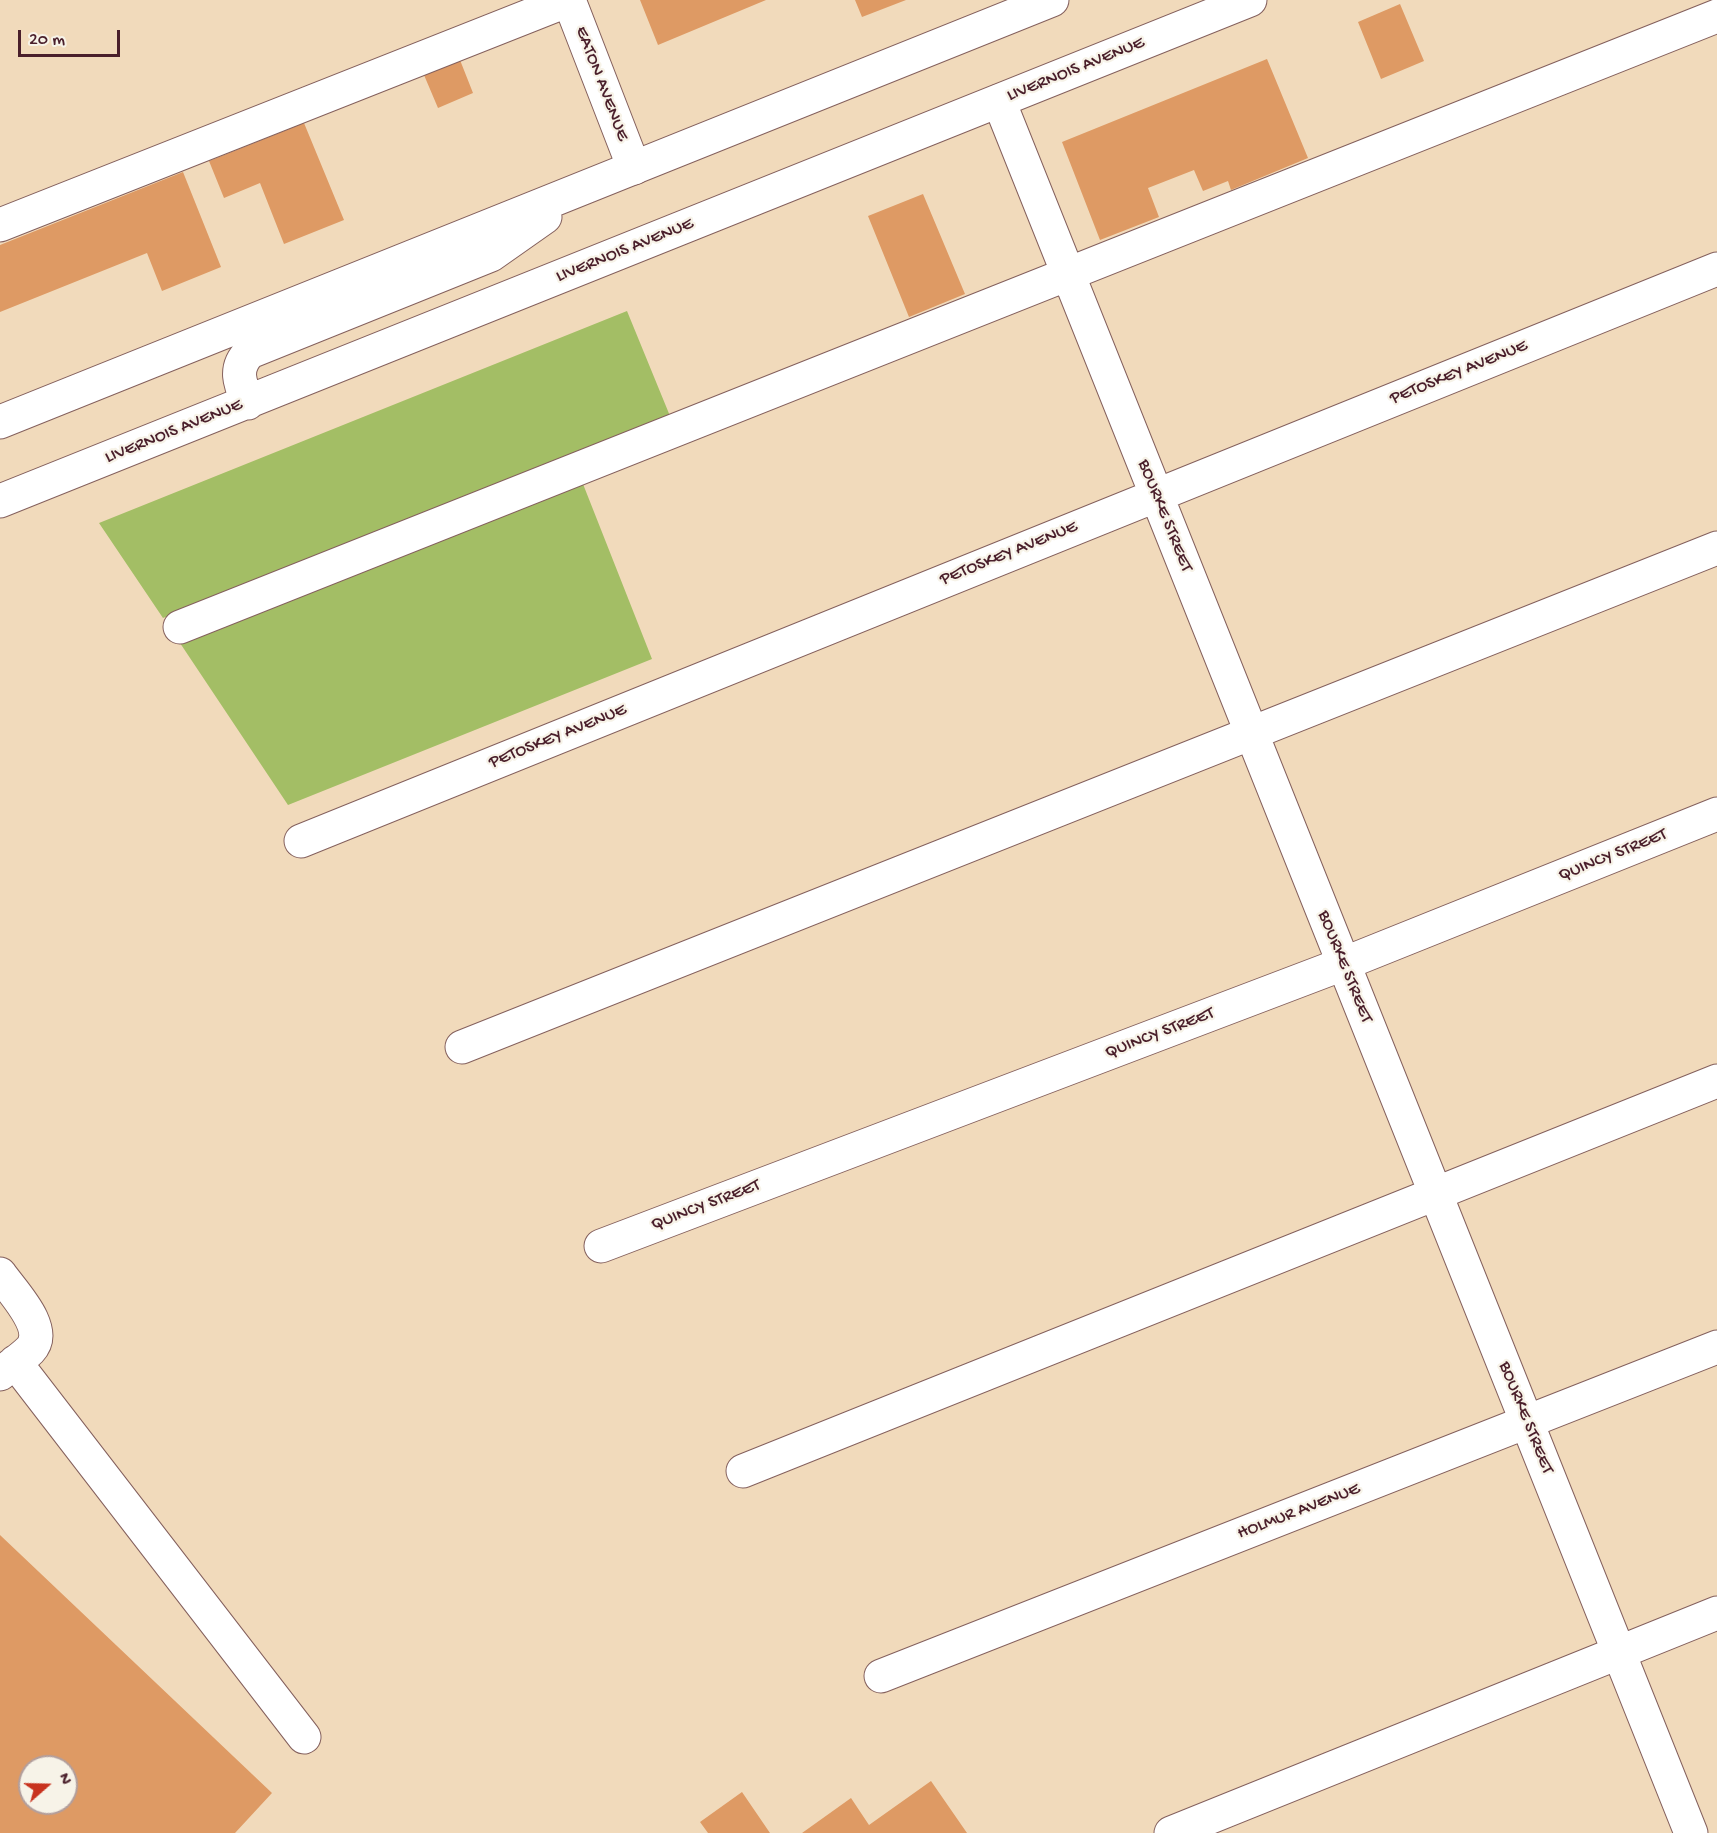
<!DOCTYPE html>
<style>
body{margin:0}
#map{position:relative;width:1717px;height:1833px;overflow:hidden;background:#f1dabb;font-family:"Gochi Hand",sans-serif}
canvas{display:block}
.north{position:absolute;left:18px;top:1755px;width:60px;height:60px;box-sizing:border-box;background:#f7f3e8;border:2px solid #b29e9c;border-radius:50%;rotate:70deg;font-size:16px;font-weight:700;line-height:24px;text-align:center;color:#4a1f2b}
.north::after{content:'';display:block;margin:auto;width:21px;height:27px;background:#c8321e;clip-path:polygon(50% 0,100% 100%,50% 72%,0 100%)}
.scale{position:absolute;left:18px;top:30px;width:102px;height:27px;box-sizing:border-box;border:3px solid #4a1f2b;border-top:0;padding-left:8px;font-size:18px;line-height:21px;white-space:nowrap;color:#4a1f2b;-webkit-text-stroke:4px #f7f3e8;paint-order:stroke}
</style>
<div id="map">
<canvas width="1717" height="1833"></canvas>
<div class="north">N</div>
<div class="scale">20 m</div>
</div>
<script>
const ctx = document.querySelector('canvas').getContext('2d');
ctx.lineJoin = 'round';
function fillPath(path, color) { ctx.fillStyle = color; ctx.fill(path, 'evenodd'); }
function trace(path, color, width, dash) { ctx.strokeStyle = color; ctx.lineWidth = width; ctx.lineCap = dash ? 'butt' : 'round'; ctx.setLineDash(dash || []); ctx.stroke(path); }
function drawText(font, color, halo, rows, align = 'center') {
  ctx.font = font + ' "Gochi Hand",sans-serif'; ctx.lineWidth = 4.5; ctx.setLineDash([]); ctx.textBaseline = 'middle'; ctx.strokeStyle = halo; ctx.fillStyle = color; for (const [text, x, y, turn = 0] of rows) {
    ctx.save(); ctx.translate(x, y); ctx.rotate((+turn || 0) * Math.PI / 180); ctx.textAlign = isNaN(turn) ? turn : align; if (halo) ctx.strokeText(text, 0, 0); ctx.fillText(text, 0, 0); ctx.restore();
  }
}
fillPath(new Path2D(`
 M627,311L670,416L163,618L99,523Z
 M583,484L652,659L288,805L180,643Z`), '#a3be65');
fillPath(new Path2D(`
 M640,0H766L658,45Z
 M855,0H906L862,17Z
 M1400,4L1424,61L1381,79L1358,22Z
 M1267,59L1308,158L1231,190L1228,181L1203,191L1194,170L1148,188L1159,217L1100,240L1062,142Z
 M460,60L473,93L438,108L424,75Z
 M304,123L344,220L284,244L260,183L224,198L209,161Z
 M183,172L221,267L162,291L147,253L0,312V245Z
 M923,194L965,294L909,317L868,216Z
 M0,1535L272,1793L235,1833H0ZM30,1767H66V1803H30Z
 M931,1781L967,1833H802L851,1798L869,1825Z
 M742,1792L770,1833H708L700,1822Z`), '#de9a64');
const minor = new Path2D(`
 M999,101L1691,1833
 M0,225L569,0L634,168
 M180,627L1717,16
 M301,841L1717,269
 M462,1047L1717,548
 M601,1246L1343,964L1717,814
 M0,1274C13,1293 50,1329 30,1350C21,1359 10,1366 0,1374
 M15,1362L304,1737
 M743,1471L1717,1081
 M881,1676L1717,1347
 M1171,1833L1717,1613`);
const major = new Path2D(`
 M248,403C240,384 233,368 250,352L491,255L545,217
 M0,422L1052,0
 M0,501L1250,0`);
trace(minor, '#84605d', 35);
trace(major, '#84605d', 35);
trace(minor, '#fff', 33);
trace(major, '#fff', 33);
drawText('18px', '#4a1f2b', '#f7f3e8', [
 ["LIVERNOIS AVENUE",1076,70,-22],
 ["EATON AVENUE",601,84,69],
 ["LIVERNOIS AVENUE",625,251,-22],
 ["PETOSKEY AVENUE",1459,373,-22],
 ["LIVERNOIS AVENUE",174,432,-22],
 ["BOURKE STREET",1164,516,68],
 ["PETOSKEY AVENUE",1009,554,-22],
 ["PETOSKEY AVENUE",558,737,-22],
 ["QUINCY STREET",1613,856,-22],
 ["BOURKE STREET",1344,967,68],
 ["QUINCY STREET",1160,1034,-21],
 ["QUINCY STREET",706,1206,-21],
 ["BOURKE STREET",1525,1418,68],
 ["HOLMUR AVENUE",1299,1512,-21]
]);
</script>
